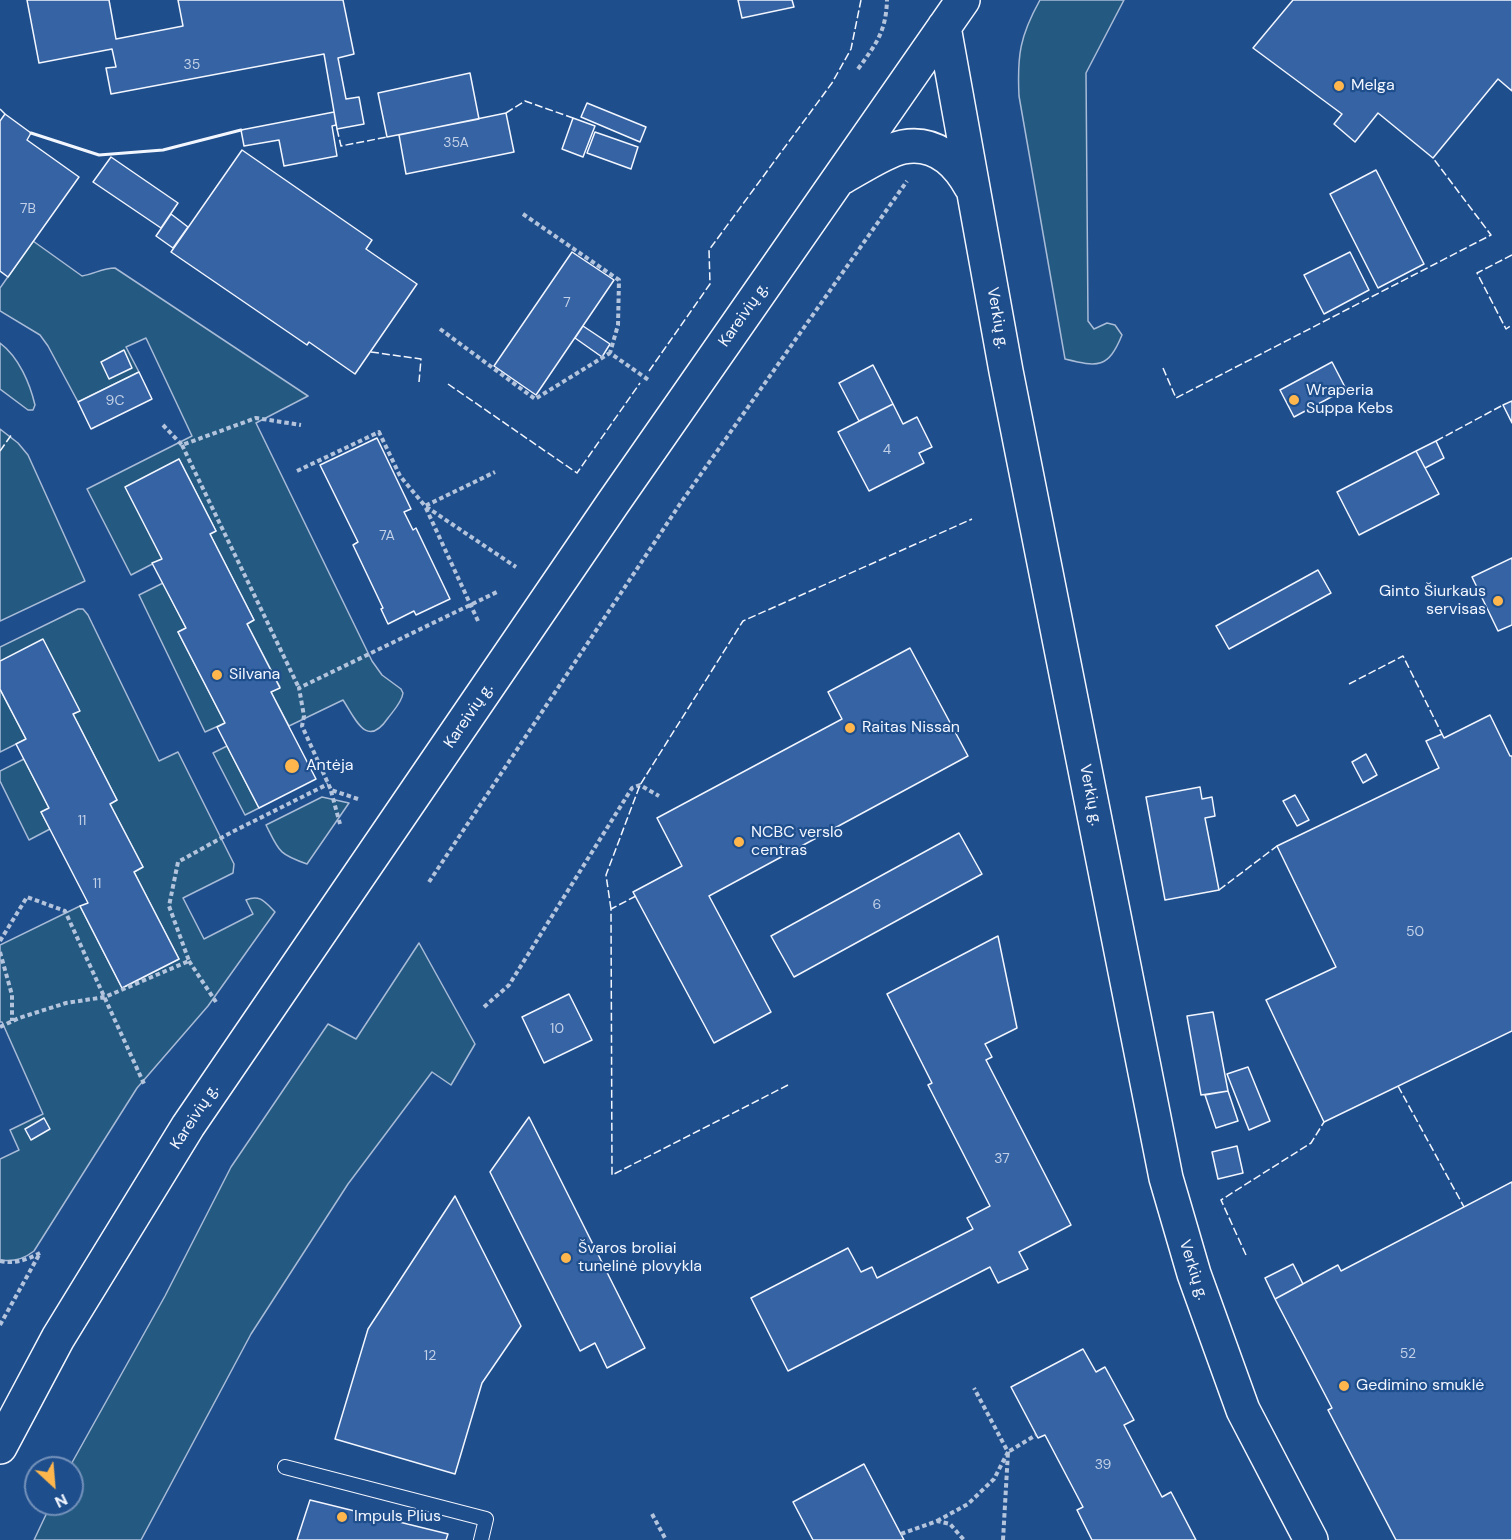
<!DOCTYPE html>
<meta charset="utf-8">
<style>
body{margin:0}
#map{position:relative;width:1512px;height:1540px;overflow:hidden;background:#1f4e8c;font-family:"DM Sans",sans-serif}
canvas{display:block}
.north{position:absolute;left:24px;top:1456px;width:60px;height:60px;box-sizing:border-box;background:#1f4e8c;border:2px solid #7391ba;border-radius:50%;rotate:154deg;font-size:16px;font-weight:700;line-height:24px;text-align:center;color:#f2f6ff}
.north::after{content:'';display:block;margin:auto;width:21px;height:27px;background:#ffb74d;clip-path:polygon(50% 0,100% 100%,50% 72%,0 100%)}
</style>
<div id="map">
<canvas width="1512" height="1540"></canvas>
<div class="north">N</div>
</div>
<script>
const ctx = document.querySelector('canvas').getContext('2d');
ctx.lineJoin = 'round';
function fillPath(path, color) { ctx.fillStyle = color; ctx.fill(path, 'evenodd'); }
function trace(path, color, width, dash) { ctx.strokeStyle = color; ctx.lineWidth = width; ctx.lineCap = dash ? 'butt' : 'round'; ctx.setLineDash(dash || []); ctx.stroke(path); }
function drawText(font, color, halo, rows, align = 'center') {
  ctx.font = font + ' "DM Sans",sans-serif'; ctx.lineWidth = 4.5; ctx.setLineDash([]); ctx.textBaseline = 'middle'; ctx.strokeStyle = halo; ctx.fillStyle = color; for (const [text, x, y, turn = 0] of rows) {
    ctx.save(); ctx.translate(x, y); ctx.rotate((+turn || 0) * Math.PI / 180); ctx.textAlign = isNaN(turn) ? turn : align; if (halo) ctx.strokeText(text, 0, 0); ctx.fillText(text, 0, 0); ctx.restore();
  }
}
const green = new Path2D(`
 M1040,0H1124L1086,73L1088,321L1094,329L1107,323L1115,325L1122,335C1108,369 1098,367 1065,359L1019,96C1017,55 1020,36 1040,0Z
 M33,241L82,276C94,274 103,268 115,268L308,396L256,423L372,661L382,675L401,689L403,693C402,702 394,710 388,718C367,749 356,720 343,700L289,726L271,692L280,687L247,624L254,620L210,534L216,531L179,459L162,559L131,575L87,489L192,436L146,338L126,347L139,372L78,402L48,346L40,335L0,311V288Z
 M0,343C19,357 30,384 35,405L33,410H28L0,389Z
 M0,429L18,443L28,455L85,581L0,621Z
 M163,583L186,628L178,632L225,723L205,732L139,595Z
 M78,609H83L88,615L159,761L178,752L234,864L233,873L183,898L204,939L253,914L246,900C260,894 265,902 275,912L208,1006L137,1088L34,1251C24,1259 13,1262 0,1260V1159L19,1150L10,1130L43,1114L2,1022H0V945L80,906L122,988L179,959L134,872L143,867L110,804L117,800L73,714L79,711L0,661V647Z
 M0,689L26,739L0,752Z
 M227,746L259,808L245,815L213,753Z
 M24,759L49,808L41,812L50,829L29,840L0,781V771Z
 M322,797L349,803L307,864C278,854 279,851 266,825Z
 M419,943L475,1044L451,1085L432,1072L348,1184L251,1334L141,1540H34L51,1504H72V1468H69L165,1296L231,1167L328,1024L356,1039Z`);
fillPath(green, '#245a82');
trace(green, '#a8bbd7', 1.5);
const building = new Path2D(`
 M27,0H109L116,39L183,26L178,0H343L354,54L338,58L346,99L359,97L364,124L337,129L324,54L111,94L106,68L116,67L112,49L39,63Z
 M738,0H792L794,7L742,18Z
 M1293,0H1512V91L1498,79L1433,158L1378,113L1355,142L1334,124L1342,114L1253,48Z
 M470,73L479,119L387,137L378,93Z
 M587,103L646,127L640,142L581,117Z
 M334,112L336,125L332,126L337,156L284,166L279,140L244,146L241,130Z
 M506,113L514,152L406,174L399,135Z
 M5,114L31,133L27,140L79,177L8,277L0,271V121Z
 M573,118L595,126L583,157L562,149Z
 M595,132L638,147L631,169L587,153Z
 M242,150L372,240L366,249L417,284L355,374L309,342L307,345L171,252Z
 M111,157L178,203L161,228L93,182Z
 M1376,170L1424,264L1378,288L1330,194Z
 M171,214L188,227L173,248L156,236Z
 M572,252L614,280L536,395L494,366Z
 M1350,252L1369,290L1324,314L1304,275Z
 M583,326L610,344L602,357L575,338Z
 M124,350L132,368L109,379L101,362Z
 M1332,362L1346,389L1294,417L1280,390Z
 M873,365L893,404L859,421L839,383Z
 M139,372L152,399L91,429L78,402Z
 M1512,401V423L1503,405Z
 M893,404L903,424L917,417L932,447L919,453L924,463L869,491L838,432Z
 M377,438L411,509L404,512L413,530L416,528L450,599L416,615L414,611L388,624L381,609L383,608L353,545L358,542L320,465Z
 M1436,441L1444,458L1425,468L1416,451Z
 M1416,451L1439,494L1359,535L1337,492Z
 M179,459L216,531L210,534L254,620L247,624L280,688L271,692L316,779L259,808L217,727L225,723L178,632L186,628L152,563L162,559L125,487Z
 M1512,558V625L1498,631L1472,577Z
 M1318,570L1331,593L1229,649L1216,626Z
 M43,639L80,711L73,714L117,800L110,804L143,867L134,872L179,959L122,988L80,906L88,903L41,812L49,808L16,744L26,739L0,689V661Z
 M910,648L968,756L709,896L771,1012L714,1043L633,892L682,866L657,818L842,719L828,692Z
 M1490,715L1510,756H1512V1031L1324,1122L1266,1000L1336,967L1277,846L1439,768L1426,741L1442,734L1444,738Z
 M1366,754L1377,775L1363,783L1352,762Z
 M1200,787L1202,799L1212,797L1215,816L1205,818L1219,890L1165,900L1146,797Z
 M1295,795L1309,820L1297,826L1283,801Z
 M959,833L982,874L794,977L771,936Z
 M998,936L1017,1028L985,1044L992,1057L986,1060L1071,1225L1019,1252L1028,1269L998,1283L990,1267L788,1371L751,1298L848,1248L861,1272L872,1267L877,1278L973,1229L967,1218L990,1206L928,1085L932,1083L887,994Z
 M569,994L592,1040L544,1063L522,1017Z
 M1213,1012L1228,1091L1201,1095L1187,1016Z
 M1248,1067L1270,1121L1249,1130L1227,1074Z
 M1228,1091L1238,1121L1216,1128L1205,1095Z
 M529,1117L645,1348L607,1368L595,1343L580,1351L490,1172Z
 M44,1118L50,1129L31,1140L25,1129Z
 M1237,1146L1243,1173L1218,1179L1212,1152Z
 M1512,1182V1540H1396L1328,1410L1332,1408L1275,1299L1338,1265L1341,1271Z
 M455,1196L521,1326L482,1383L455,1474L335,1439L368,1329Z
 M1293,1264L1303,1284L1275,1299L1265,1278Z
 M1083,1349L1096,1372L1105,1367L1134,1420L1124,1425L1162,1497L1171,1492L1196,1540H1092L1077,1510L1083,1507L1045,1435L1038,1438L1011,1387Z
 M864,1464L904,1540H813L793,1502Z
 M310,1500L448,1534L446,1540H297Z`);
fillPath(building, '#3563a3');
trace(building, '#f2f6ff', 1.5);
const lane = new Path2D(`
 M285,1467L486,1519L481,1540`);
const primary = new Path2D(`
 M944,27L1006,371L1166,1178L1194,1274L1243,1410L1311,1540
 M843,177C859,168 887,150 903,147C934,141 957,161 971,187
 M0,1447L58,1338L188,1126L613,503L963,0`);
trace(lane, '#f2f6ff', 16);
trace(primary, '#f2f6ff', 36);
trace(new Path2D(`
 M858,69C876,44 886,32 887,0
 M523,214L619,280L618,325L610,353L650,381
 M440,329L535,399L610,353
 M163,425L182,445L256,418L301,425
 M182,445L299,688
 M297,471L379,432L400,476L425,506L516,567
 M478,621L425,506L495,472
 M331,791L340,824
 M358,799L331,790L302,726L304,716L299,688L499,591
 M429,882L682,501L907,181
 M0,941L27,897L65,911L145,1086
 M0,952L12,995V1021
 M189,961L216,1002
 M484,1007L509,985L632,788L640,785L659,796
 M0,1027L19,1018L66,1003L105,997L189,961L169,906L178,862L232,832L328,784
 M0,1261C15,1264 26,1260 40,1253
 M0,1325L40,1253
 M652,1514L666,1540
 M937,1521L968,1504L994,1479L1008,1452L974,1388
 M901,1534L937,1521L950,1524L964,1540
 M1003,1540L1008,1452L1036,1435`), '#b3c4dc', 4, [4.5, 3]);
trace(lane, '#1f4e8c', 14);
trace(primary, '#1f4e8c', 33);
trace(new Path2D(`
 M0,109L5,114
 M506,113L525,101L573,118
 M337,129L341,146L387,137
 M1512,255L1477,273L1506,329L1512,325
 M371,352L421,359L419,382
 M1163,368L1176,398L1491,235L1433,158
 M649,371L710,284L709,250L832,83L851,49L861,0
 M448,384L577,473L640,383
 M1436,441L1503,405
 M0,451L12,434
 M1349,684L1403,656L1442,734
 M1219,890L1277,846
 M636,896L611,909L612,1175L788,1085
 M611,909L606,875L640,785L743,621L972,519
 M1398,1086L1464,1207
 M1246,1255L1221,1200L1311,1143L1324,1122`), '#f2f6ff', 1.5, [8, 3]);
trace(new Path2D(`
 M31,133L99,155L163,150L241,130`), '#f2f6ff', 3);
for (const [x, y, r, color] of [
 [1339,86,6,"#ffb74d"],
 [1294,400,6,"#ffb74d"],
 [1498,601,6,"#ffb74d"],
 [217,675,6,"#ffb74d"],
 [850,728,6,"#ffb74d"],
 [292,766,8,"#ffb74d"],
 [739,842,6,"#ffb74d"],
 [566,1258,6,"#ffb74d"],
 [1344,1386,6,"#ffb74d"],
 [342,1517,6,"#ffb74d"]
]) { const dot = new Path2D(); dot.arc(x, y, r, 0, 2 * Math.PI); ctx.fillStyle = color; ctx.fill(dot); trace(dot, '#1f4e8c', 2); }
drawText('14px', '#c3d1e8', null, [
 ["35",192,65],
 ["35A",456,143],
 ["7B",28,209],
 ["7",567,303],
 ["9C",115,401],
 ["4",887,450],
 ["7A",387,536],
 ["11",82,821],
 ["11",97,884],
 ["6",877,905],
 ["50",1415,932],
 ["10",557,1029],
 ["37",1002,1159],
 ["52",1408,1354],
 ["12",430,1356],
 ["39",1103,1465]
]);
drawText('16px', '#f2f6ff', '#1f4e8c', [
 ["Melga",1351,86],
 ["Wraperia",1306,391],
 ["Suppa Kebs",1306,409],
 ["Ginto Šiurkaus",1486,592,"right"],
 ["servisas",1486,610,"right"],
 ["Silvana",229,675],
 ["Raitas Nissan",862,728],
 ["Antėja",306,766],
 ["NCBC verslo",751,833],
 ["centras",751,851],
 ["Švaros broliai",578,1249],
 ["tunelinė plovykla",578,1267],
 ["Gedimino smuklė",1356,1386],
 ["Impuls Plius",354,1517]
], 'left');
drawText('16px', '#f2f6ff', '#1f4e8c', [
 ["Kareivių g.",744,315,-55],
 ["Verkių g.",997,318,80],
 ["Kareivių g.",469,716,-56],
 ["Verkių g.",1090,795,79],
 ["Kareivių g.",195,1117,-57],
 ["Verkių g.",1193,1270,72]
]);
</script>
